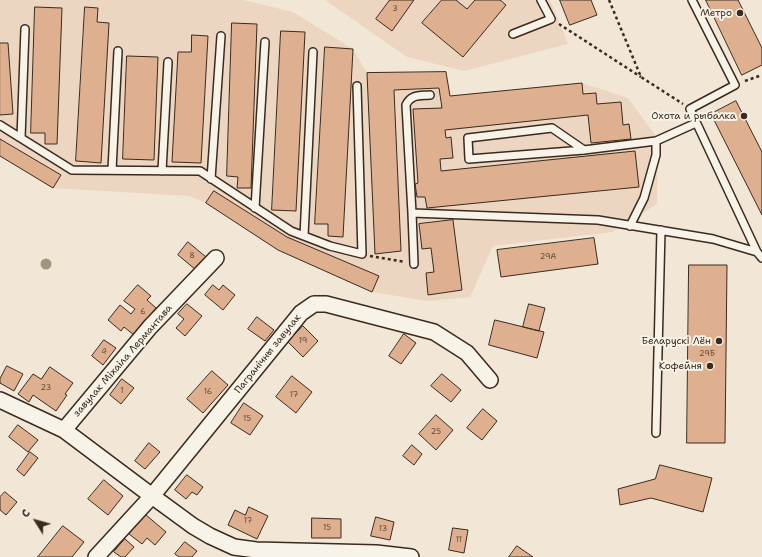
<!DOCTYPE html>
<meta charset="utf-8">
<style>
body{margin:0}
#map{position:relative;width:762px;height:557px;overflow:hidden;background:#f2e6d6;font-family:"Shantell Sans",sans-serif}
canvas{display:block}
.north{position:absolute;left:16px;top:501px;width:40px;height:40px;-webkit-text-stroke:3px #f7f3e8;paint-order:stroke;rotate:307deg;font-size:11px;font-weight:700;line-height:16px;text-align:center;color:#3b2a1e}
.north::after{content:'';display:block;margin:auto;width:14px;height:18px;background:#3b2a1e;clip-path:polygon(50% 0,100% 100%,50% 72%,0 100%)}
</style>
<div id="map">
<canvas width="762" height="557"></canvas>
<div class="north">С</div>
</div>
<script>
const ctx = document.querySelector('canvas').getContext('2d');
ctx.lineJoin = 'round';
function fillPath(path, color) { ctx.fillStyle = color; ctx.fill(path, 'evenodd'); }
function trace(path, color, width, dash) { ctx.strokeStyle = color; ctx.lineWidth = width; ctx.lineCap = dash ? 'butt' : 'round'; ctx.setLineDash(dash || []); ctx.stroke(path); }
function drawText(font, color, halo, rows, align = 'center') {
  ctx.font = font + ' "Shantell Sans",sans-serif'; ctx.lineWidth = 4; ctx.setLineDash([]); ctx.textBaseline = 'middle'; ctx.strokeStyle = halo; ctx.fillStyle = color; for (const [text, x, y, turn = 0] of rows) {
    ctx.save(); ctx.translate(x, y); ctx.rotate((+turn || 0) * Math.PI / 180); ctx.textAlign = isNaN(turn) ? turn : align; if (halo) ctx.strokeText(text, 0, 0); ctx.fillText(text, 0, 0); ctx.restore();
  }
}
fillPath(new Path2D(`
 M0,0H243L293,12L353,49L367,73L446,72L450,96L582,83L628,98L658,139L657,204L612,232L493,246L470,297L428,301L372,292L278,250L206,203L189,196L53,188L0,156Z
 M325,0H550L568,44L464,71L407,57Z`), '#ecd6c1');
const building = new Path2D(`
 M390,0H414L392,31L376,19Z
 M442,0H456L467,9L475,0H500L506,5L463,57L422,23Z
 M560,0H591L597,15L570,25Z
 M706,0H738L762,48V65L742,75Z
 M35,7L62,8L57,144H45V133H31Z
 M85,7L98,8L97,22L109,23L101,163L76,161Z
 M232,23L257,24L251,188H237L238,177L227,176Z
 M281,31L305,32L296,211L272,210Z
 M192,35L208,36L201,163L172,162L178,52H191Z
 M0,43H8L13,114L0,115Z
 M325,47L353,49L343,237L328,236V224H315Z
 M127,56L158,57L154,160L123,159Z
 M446,72L450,96L582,83L583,94L596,93L597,104L621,102L623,125L629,124L631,139L591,143L588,115L445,130L446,138L451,137L453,158L440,159L441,171L635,151L639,187L427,208L425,197H417L415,184L418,183L413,109L442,108L439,88L394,90L401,251L375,254L367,73Z
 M736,101L762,152V215L711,114Z
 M0,139L61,175L53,188L0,156Z
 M214,191L287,237L379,276L372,292L278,250L206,203Z
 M453,220L462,290L428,295L426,273L434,272L431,248L422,249L419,224Z
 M594,238L598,264L501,277L497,250Z
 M188,242L206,257L196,270L178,255Z
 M689,265H727L725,443H687Z
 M138,285L151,296L147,300L156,308L134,335L124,327L121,331L108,320L120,305L131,314L135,309L124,301Z
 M213,285L219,290L223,285L235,295L223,310L205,295Z
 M187,304L202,316L185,336L176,328L184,319L178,314Z
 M529,304L545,308L539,331L523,327Z
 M257,317L274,330L265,341L248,329Z
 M495,320L544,332L537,358L489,345Z
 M303,326L318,341L303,357L288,342Z
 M404,334L416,343L401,364L389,356Z
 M104,340L116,348L103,365L92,356Z
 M7,366L23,374L14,391L0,383V379Z
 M50,367L73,383L65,394L67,395L56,411L33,395L29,402L18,394L33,374L41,379Z
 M212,371L228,385L203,413L187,399Z
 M442,374L461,390L451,402L431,386Z
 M292,376L312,392L296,413L276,397Z
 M122,379L134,388L121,404L110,395Z
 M244,403L263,416L250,435L231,423Z
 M483,409L497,421L482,440L467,428Z
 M436,415L453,430L436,450L419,434Z
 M18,425L38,440L28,452L9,437Z
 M149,443L160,452L145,469L135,461Z
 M412,445L422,454L414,465L403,456Z
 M30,452L38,458L24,476L17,470Z
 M660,465L712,478L703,512L651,498L620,505L618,489L655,479Z
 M187,475L203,487L197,495L192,492L186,499L175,490Z
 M104,480L123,496L108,515L88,499Z
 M5,492L17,502L6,515L0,510V497Z
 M249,507L268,516L257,539L228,525L235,510L245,515Z
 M146,515L166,532L155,545L147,538L142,544L129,534Z
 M376,517L394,522L390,540L371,536Z
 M312,518L341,519V538H312Z
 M63,526L84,542L72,557H38Z
 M453,528L468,530L464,553L449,550Z
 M125,539L134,547L125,557H121L114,552Z
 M185,542L197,551L192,557H179L175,554Z
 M517,546L533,557H509Z`);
fillPath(building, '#deb08f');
trace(building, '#3b2a1e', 1);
const service = new Path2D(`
 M692,0L735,85L690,109L757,252
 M513,34L551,19L541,0
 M430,95C420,96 411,94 406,105L412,213L598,220L713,239L757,252L762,258
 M0,125L72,170L200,171L291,231L330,246L362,254L357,86
 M21,138L25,29
 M584,150L552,128L468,138L469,159L584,150L656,141L696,123
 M112,170L118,51
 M162,171L168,62
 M211,179L221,36
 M255,208L265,42
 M412,213L414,264
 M630,226L644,198L656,155V141
 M304,236L313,52
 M656,433L661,230`);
const minor = new Path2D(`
 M0,400L64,430L152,496L193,526L210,536L234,547L256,550L376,553L411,557
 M64,430L150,327L216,258
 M96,557L152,496L301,313L314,304H326L434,332L467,353L490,380`);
trace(service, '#3b2a1e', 10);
trace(minor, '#3b2a1e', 18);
trace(new Path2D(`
 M609,0L641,77L683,104
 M559,24L641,77
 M745,81L762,75
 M370,256L405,262`), '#3b2a1e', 2.5, [3, 3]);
trace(service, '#f7f3e8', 7);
trace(minor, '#f7f3e8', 15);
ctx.fillStyle = '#a09680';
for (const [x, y] of [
 [46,264]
]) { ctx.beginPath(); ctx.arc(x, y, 5.5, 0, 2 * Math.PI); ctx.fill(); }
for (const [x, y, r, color] of [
 [740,13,4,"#3b2a1e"],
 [744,116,4,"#3b2a1e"],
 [719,341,4,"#3b2a1e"],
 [710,366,4,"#3b2a1e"]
]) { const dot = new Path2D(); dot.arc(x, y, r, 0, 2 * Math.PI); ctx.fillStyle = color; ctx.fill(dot); trace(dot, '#f7f3e8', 1.5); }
drawText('8px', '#644c3a', null, [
 ["3",395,9],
 ["8",192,256],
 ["29А",548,257],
 ["6",143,312],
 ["19",303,341],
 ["4",104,352],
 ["29Б",707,354],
 ["23",46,388],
 ["1",122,391],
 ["16",208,392],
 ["17",294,395],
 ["15",247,419],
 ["25",436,432],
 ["17",248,521],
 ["15",327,528],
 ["13",383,529],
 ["11",459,540]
]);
drawText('10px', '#3b2a1e', '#f7f3e8', [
 ["Метро",732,13],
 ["Охота и рыбалка",736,116],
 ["Беларускі Лён",711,341],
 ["Кофейня",702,366]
], 'right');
drawText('10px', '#3b2a1e', '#f7f3e8', [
 ["Пагранічны завулак",268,354,-51],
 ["завулак Міхаіла Лермантава",123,361,-49]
]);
</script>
